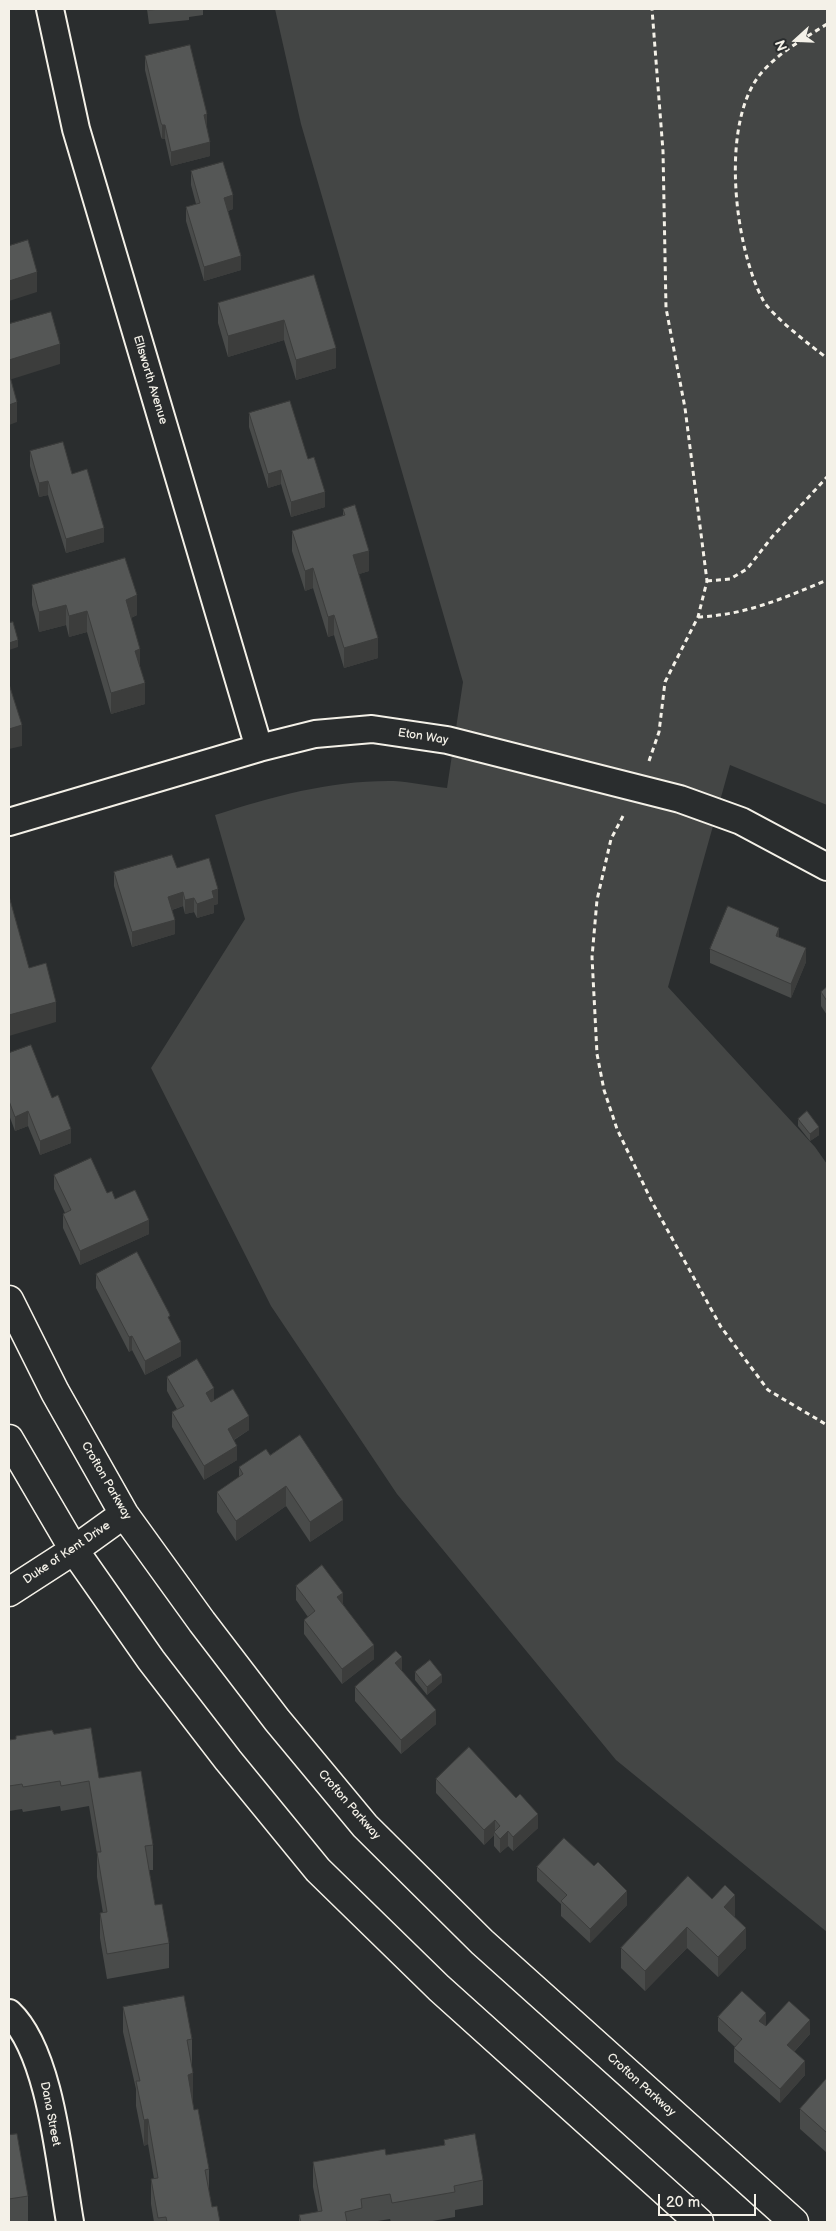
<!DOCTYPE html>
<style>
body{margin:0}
#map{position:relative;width:836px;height:2231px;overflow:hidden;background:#2a2d2e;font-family:"Balsamiq Sans",sans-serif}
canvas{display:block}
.frame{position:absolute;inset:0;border:10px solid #f4f1e8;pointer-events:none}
.north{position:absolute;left:771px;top:15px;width:50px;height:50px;-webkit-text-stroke:4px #2a2d2e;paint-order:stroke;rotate:250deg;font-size:14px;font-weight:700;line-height:20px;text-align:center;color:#f4f1e8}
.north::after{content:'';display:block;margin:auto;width:18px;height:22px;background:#f4f1e8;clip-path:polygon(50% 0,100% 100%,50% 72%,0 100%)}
.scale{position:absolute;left:658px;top:2194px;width:98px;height:22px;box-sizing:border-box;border:2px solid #f4f1e8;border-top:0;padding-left:6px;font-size:15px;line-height:18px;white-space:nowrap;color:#f4f1e8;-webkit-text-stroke:4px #2a2d2e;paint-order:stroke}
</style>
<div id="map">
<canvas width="836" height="2231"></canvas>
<div class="frame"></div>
<div class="north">N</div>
<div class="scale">20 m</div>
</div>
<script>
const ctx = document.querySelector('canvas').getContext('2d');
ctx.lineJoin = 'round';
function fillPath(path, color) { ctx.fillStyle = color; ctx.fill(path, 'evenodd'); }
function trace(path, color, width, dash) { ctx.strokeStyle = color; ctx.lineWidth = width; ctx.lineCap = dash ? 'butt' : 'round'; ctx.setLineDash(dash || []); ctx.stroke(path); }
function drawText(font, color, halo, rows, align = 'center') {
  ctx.font = font + ' "Balsamiq Sans",sans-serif'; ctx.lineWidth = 4.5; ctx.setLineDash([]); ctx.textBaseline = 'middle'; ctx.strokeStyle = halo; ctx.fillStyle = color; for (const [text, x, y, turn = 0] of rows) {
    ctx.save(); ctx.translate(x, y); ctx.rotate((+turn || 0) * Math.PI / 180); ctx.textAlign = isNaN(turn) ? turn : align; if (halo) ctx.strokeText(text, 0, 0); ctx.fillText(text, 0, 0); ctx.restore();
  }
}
fillPath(new Path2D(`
 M275,9H827V805L730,765L668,987L815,1147L827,1164V1932L616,1760L397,1494L271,1306L151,1068L245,919L215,815C274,796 332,780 394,781C411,782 430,786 447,788L463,682L301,124Z`), '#444645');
const street = new Path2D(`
 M50,9L76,129L259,748
 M9,822L259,748L315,734L372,729L447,740L680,799L741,821L827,867
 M9,2013C51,2052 60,2166 70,2222`);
const secondary = new Path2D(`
 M9,1300L55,1392L124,1514L202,1622L277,1720L365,1826L482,1942L794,2222
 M9,1439L74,1550L151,1660L228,1760L318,1870L439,1988L699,2222
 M9,1592L74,1550L124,1514`);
trace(street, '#f4f1e8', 30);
trace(secondary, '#f4f1e8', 31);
trace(new Path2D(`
 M827,24C805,38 781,51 763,71C719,119 734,246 763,300C772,316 811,346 827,358
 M707,581L730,579L747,569L772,537L827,477
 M698,617C746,615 784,598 827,580
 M649,761L659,732L665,682L698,617L707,581L685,408L666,308L663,151L652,9
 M623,816L611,839L597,900L592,957L597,1054L604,1090L617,1129L652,1202L721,1327L768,1390L827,1425`), '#f4f1e8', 3, [5, 4]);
trace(street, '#2a2d2e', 26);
trace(secondary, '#2a2d2e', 28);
fillPath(new Path2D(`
 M147,9H203V15L189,17V20L149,24Z
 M145,56L207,128L210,156L171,166L165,139H162L161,137L145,70Z
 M191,171L233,209L228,211L241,270L204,281L186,221V207L196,204L191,185Z
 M314,275L336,368L296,380L284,340L228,357L218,323V303Z
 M249,413L325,507L291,517L281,484L268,488L249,427Z
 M30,451L72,474L104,542L66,553L48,495L39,497L30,466Z
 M343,509L369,571L359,574L378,658L344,668L334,635L328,637L313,588L305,591L292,551V531L343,516Z
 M32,585L137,615L131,618L140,669L145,704L111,714L87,632L69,637L66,625L39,632L32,605Z
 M177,868L218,904L214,905V913L197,918L194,912L185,914L183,906L172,910L175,934L132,947L114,886V872Z
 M710,949L806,962L791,998L710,963Z
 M827,987V1015L821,1006V992Z
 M9,1053L52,1098L71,1143L40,1155L28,1126L15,1131L9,1115Z
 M798,1119L819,1135L810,1141L798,1126Z
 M54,1175L107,1193L115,1199L149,1234L80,1265L63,1228V1214L65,1213L54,1189Z
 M96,1274L170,1321L181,1356L145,1375L132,1350L129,1352L96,1288Z
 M167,1377L214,1400L249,1430L234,1440L237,1460L204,1480L172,1427V1412L177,1409L167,1391Z
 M270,1455L343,1520L310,1542L286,1506L236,1541L217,1512V1492L239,1477V1467Z
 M296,1586L343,1604L374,1659L342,1684L304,1634V1620L308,1617L296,1600Z
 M402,1671L436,1724L401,1754L355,1701V1687Z
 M415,1672L442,1682L427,1695L415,1680Z
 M54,1734L99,1778L153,1845V1870H149L155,1905L169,1943V1968L107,1979L100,1938V1913H103L97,1877V1854L89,1806L61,1811L60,1806L23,1812L22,1809L9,1811V1740L16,1739V1736Z
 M436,1779L538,1828L513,1851L508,1846L500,1853L494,1846V1835L484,1845L436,1793Z
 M594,1866L627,1905L590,1943L561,1916V1904L537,1881V1867Z
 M712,1899L735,1915L734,1917L746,1948L718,1977L687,1948L645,1991L621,1968V1948Z
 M123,2007L192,2039V2064H191L193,2098L192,2099L194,2110L209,2169V2192L212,2207L220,2222H154L151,2204V2179H154L148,2144L144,2146L136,2106V2089L123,2032Z
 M718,2017L810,2034L794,2052L805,2075L780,2103L734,2062V2048L735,2047L718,2031Z
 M827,2078L826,2152L800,2129V2109Z
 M9,2135L28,2196V2221L21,2222H9Z
 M444,2140L483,2180V2205L455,2210V2217L427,2222H391L390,2219L372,2222H299V2215L318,2212L313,2187V2162L386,2155L444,2145Z`), '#494b4a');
fillPath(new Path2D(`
 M207,114V128L204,115Z
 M162,125H165V139H162Z
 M210,142V156L171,166V152Z
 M233,195V209L224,212V198Z
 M241,256V270L204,281V267Z
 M37,272V292L9,301V281Z
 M284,320V340L228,357V336Z
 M60,344V364L9,380V360Z
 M336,348V368L296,380V360Z
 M17,402V422L9,425V405Z
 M281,470V484L268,488V474Z
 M48,481V495L39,497V483Z
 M325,492V507L291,517V502Z
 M104,528V542L66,553V539Z
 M369,551V571L353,576V555Z
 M313,568V588L305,591V571Z
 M137,595V615L126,620V600Z
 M66,605V625L39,632V612Z
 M87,611V632L69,637V616Z
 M334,615V635L328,637V617Z
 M378,638V658L344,668V648Z
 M18,640V647L9,650V643Z
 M140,649V669L135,651Z
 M145,683V704L111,714V693Z
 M22,725V746L9,749V729Z
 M218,889V904L214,905V913L197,918V904L212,891Z
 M183,892V906L168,911V897Z
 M194,898V912L185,914V900Z
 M175,920V934L132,947V932Z
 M779,928V942L776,936Z
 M806,948V962L791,998V984Z
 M56,1002V1022L9,1036V1015Z
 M28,1111V1126L15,1131V1117Z
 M819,1127V1135L810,1141V1134Z
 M71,1129V1143L40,1155V1141Z
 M149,1220V1234L80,1265V1251Z
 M132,1336V1350L129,1352V1337Z
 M181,1342V1356L145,1375V1361Z
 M214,1388V1402L206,1408V1393Z
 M249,1416V1430L228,1443V1429Z
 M237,1446V1460L204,1480V1466Z
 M286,1486V1506L236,1541V1521Z
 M343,1500V1520L310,1542V1522Z
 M343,1593V1607L337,1597Z
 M374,1645V1659L342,1684V1669Z
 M402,1657V1671L395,1663Z
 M442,1675V1682L427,1695V1687Z
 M436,1710V1724L401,1754V1740Z
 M538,1814V1828L513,1851V1837Z
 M495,1820V1833L494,1832V1835L484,1845V1830Z
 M508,1831V1846L500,1853V1839Z
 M627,1891V1905L590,1943V1929Z
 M735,1895V1915L724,1927V1907Z
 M687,1927V1948L645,1991V1971Z
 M746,1928V1948L718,1977V1957Z
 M766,2013V2027L759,2021Z
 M810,2020V2034L787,2059V2045Z
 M805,2061V2075L780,2103V2089Z
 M193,2073V2098L188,2100V2075Z
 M148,2119V2144L144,2146V2120Z
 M827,2130V2150L826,2152V2132Z`), '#3c3d3c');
const building = new Path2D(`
 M149,9H162L149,10Z
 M190,45L207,114L204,115L210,142L171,152L165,125H162L161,123L145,56Z
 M223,162L233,195L224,198L241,256L204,267L186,207L200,203L191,171Z
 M28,240L37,272L9,281V246Z
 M314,275L336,348L296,360L284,320L228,336L218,303Z
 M51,312L60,344L9,360V324Z
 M9,373L17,402L9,405Z
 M290,401L308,459L314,457L325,492L291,502L281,470L268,474L249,413Z
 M63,442L72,474L87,469L104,528L66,539L48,481L39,483L30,451Z
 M355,505L369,551L353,555L378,638L344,648L334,615L328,617L313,568L305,571L292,531L345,515L343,509Z
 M125,558L137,595L126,600L140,649L135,651L145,683L111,693L87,611L69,616L66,605L39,612L32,585Z
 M13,622L18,640L9,643V623Z
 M9,684L22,725L9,729Z
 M172,855L177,868L209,858L218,889L212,891L214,898L197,904L194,898L185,900L183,892L168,897L175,920L132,932L114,872Z
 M9,896L29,968L46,963L56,1002L9,1015Z
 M728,906L779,928L776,936L806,948L791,984L710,949Z
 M827,987V1001L821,992Z
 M31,1045L52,1098L58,1095L71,1129L40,1141L28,1111L15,1117L9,1101V1053Z
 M807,1111L819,1127L810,1134L798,1119Z
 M91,1158L107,1193L112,1191L115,1199L135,1190L149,1220L80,1251L63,1214L71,1210L54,1175Z
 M137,1252L169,1313L170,1316L168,1317L181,1342L145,1361L132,1336L129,1337L96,1274Z
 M197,1359L214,1388L206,1393L211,1402L233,1389L249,1416L228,1429L237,1446L204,1466L172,1412L184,1406L167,1377Z
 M300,1435L343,1500L310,1522L286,1486L236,1521L217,1492L243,1474L239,1467L266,1449L270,1455Z
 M322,1565L343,1593L337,1597L374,1645L342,1669L304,1620L315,1611L296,1586Z
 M396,1651L402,1657L395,1663L436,1710L401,1740L355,1687Z
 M430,1660L442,1675L427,1687L415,1672Z
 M91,1728L99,1778L141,1771L153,1845L145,1846L155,1905L162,1904L169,1943L107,1954L100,1913L107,1912L97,1852H101L89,1781L61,1786L60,1781L23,1787L22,1784L9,1786V1740L16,1739V1736L52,1730L54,1734Z
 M469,1747L516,1798L520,1794L538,1814L513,1837L508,1831L500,1839L494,1832L500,1826L495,1820L484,1830L436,1779Z
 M564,1838L594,1866L598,1862L627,1891L590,1929L561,1901L567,1895L537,1867Z
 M688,1876L712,1899L725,1885L735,1895L724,1907L746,1928L718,1957L687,1927L645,1971L621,1948Z
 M742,1991L766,2013L759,2021L766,2026L789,2001L810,2020L787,2045L805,2061L780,2089L734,2048L742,2039L718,2017Z
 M184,1996L192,2039L187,2040L193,2073L188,2075L194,2110L198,2109L209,2169L205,2170L212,2207L217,2206L220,2222H167L166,2217L158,2218L151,2179L158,2178L148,2119L144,2120L136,2081H140L123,2007Z
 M827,2078V2130L826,2132L800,2109Z
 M17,2134L28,2196L9,2199V2135Z
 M475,2134L483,2180L454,2186L455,2192L392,2203L390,2194L361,2199L362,2208L345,2212L347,2222H301L299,2215L322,2211L313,2162L385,2149L386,2155L445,2145L444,2140Z`);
fillPath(building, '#555756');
trace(building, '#3c3d3c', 1);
drawText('12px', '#f4f1e8', '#2a2d2e', [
 ["Ellsworth Avenue",150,380,73],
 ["Eton Way",423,737,9],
 ["Crofton Parkway",106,1481,60],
 ["Duke of Kent Drive",67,1553,-34],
 ["Crofton Parkway",349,1805,49],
 ["Crofton Parkway",641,2085,42],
 ["Dana Street",50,2114,79]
]);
</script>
